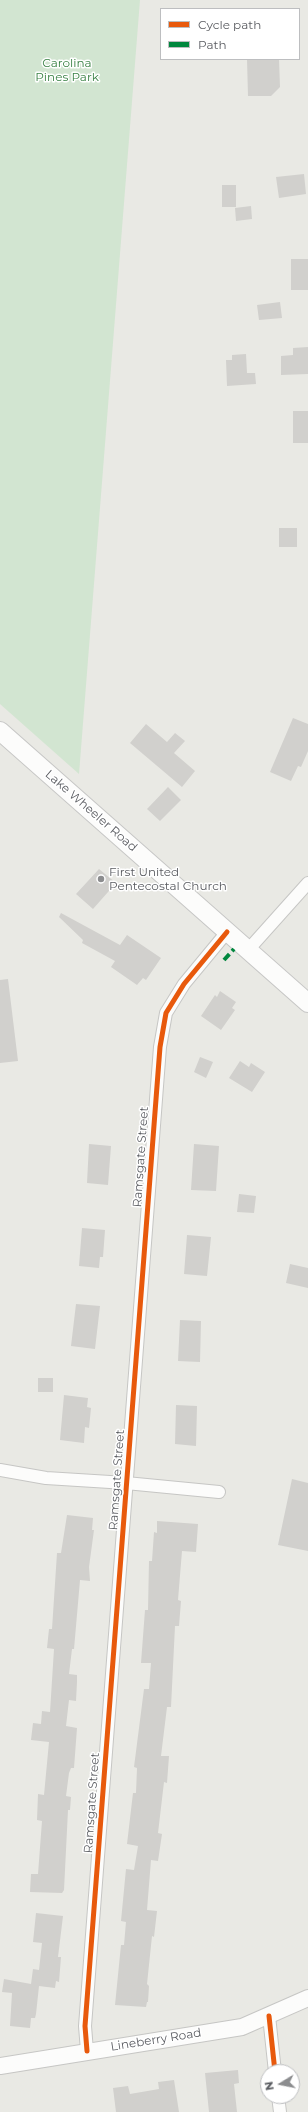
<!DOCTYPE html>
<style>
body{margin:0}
#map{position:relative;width:308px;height:2112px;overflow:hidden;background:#e9e9e4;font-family:Montserrat,sans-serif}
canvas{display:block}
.legend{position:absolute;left:160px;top:8px;width:140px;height:52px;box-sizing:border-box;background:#fff;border:1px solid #bdbec0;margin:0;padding:5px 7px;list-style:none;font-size:12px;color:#5a5c61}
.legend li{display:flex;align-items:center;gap:8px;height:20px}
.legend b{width:20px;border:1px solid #bdbec0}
.north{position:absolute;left:260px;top:2064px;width:40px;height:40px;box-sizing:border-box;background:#fff;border:1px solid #bdbec0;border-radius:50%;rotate:260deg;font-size:11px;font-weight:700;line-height:16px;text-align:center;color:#5a5c61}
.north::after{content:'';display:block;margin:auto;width:14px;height:18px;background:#8c8d8f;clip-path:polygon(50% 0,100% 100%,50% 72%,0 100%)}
</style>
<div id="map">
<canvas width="308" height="2112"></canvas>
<ul class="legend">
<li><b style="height:5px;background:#e8590c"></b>Cycle path</li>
<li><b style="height:5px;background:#00873e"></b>Path</li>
</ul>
<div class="north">N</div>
</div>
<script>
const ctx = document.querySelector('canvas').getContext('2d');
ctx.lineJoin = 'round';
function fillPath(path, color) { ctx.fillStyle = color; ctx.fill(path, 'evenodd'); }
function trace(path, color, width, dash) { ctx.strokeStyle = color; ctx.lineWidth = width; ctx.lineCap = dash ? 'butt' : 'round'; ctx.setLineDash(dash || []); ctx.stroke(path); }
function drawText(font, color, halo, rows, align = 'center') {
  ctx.font = font + ' Montserrat,sans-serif'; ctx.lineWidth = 3; ctx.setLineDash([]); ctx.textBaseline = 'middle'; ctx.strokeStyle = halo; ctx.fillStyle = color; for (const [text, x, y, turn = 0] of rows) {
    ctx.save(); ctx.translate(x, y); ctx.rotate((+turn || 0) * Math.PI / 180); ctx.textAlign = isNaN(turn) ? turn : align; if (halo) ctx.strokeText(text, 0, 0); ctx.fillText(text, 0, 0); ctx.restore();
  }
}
fillPath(new Path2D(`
 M0,0H140L79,774L0,704Z`), '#d2e5d1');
fillPath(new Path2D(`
 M247,59H279L280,87L271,96H248Z
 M304,174L306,194L279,198L276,177Z
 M222,185H236V207H222Z
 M251,206L252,219L236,221L235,208Z
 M291,259H308V290H291Z
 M280,302L282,318L259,320L257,305Z
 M308,347V374L281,375V356L293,355V348Z
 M246,354L247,373H255L256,384L227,386L226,360H232V355Z
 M293,411H308V443H293Z
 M279,528H297V547H279Z
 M293,718L308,724V751L301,767L298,766L291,781L270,772Z
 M146,724L167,742L175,733L185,741L174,753L195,771L182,787L130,743Z
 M168,787L181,800L160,821L147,809Z
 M99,869L116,883L93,909L76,894Z
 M61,913L120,945L127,935L161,958L146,980L143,978L137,985L111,967L115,961L82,943L83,940L59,917Z
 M8,979L18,1061L0,1063V980Z
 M220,991L236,1002L232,1008L235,1010L221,1030L201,1016L215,995L217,997Z
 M200,1057L213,1062L206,1078L194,1072Z
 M240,1061L249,1067L251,1063L265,1072L252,1092L229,1078Z
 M89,1144L111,1146L108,1185L87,1183Z
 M194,1144L219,1146L216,1191L191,1190Z
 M239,1194L256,1196L254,1213L237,1212Z
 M82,1228L105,1230L103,1257H100L99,1268L79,1266Z
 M187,1235L211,1237L207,1276L184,1274Z
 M290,1264L308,1268V1288L286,1283Z
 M76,1304L100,1306L95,1349L71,1346Z
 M180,1320L201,1321L200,1362L178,1361Z
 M38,1378H53V1392H38Z
 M64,1395L88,1398L87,1407L91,1408L89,1428L85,1427L84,1443L60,1440Z
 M176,1405L197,1406L196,1446L175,1444Z
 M292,1479L308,1483V1551L278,1545Z
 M67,1515L93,1518L92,1530H94L89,1567L90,1581L80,1580L74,1649H72L69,1674L77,1675V1682L76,1701L69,1700L66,1726L77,1728L74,1768H71L69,1773L66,1796L71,1797L70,1810H68L64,1890L62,1893L30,1892L31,1874H38L42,1821L37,1820L38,1794L44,1795L49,1742L31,1740L33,1723L41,1724L42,1711L50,1712L54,1649L47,1648L49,1629H52L57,1553H61Z
 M157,1521L198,1524L196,1552L182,1551L178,1600L181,1601L179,1626H175L171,1707H167L161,1756H169L167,1783L164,1782L158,1833L162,1834L158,1861L151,1860L147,1910L157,1911L154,1937L152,1936L147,1984L149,1986L148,2002H147L146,2007L115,2005L121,1945H124L126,1922L121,1921L126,1869L134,1870L138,1846L127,1844L133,1793H136L137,1768L134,1767L144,1689H149L151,1663H141L145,1610H148L149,1561H152L154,1532L157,1533Z
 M36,1913L63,1916L58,1957H61L59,1982L56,1981L55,1988L39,1986L36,2014L35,2018H31L30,2028L10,2026L12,1993L2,1992L4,1979L31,1984L33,1969L39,1970L42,1943L33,1942Z
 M238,2070L239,2083L234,2084L237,2112H209L205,2073Z
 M174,2080L179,2112H116L113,2088L128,2086L130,2094L159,2089L158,2082Z`), '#d1d0cd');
const minor = new Path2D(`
 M248,950L308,883
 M0,1470L46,1478L126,1483L219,1492
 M269,2016L275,2072
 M87,2051L85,2026L160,1047L166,1013L184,984L227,932
 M278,2096L280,2112`);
const tertiary = new Path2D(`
 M0,2066L242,2027L308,1998`);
const secondary = new Path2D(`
 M0,731L308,1003`);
trace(minor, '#c6c6c4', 14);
trace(tertiary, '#c6c6c4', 18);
trace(secondary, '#c6c6c5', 20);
trace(minor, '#fcfcfb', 12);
trace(tertiary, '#fcfcfb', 16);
trace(secondary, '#fcfcfb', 18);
trace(new Path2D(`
 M224,960L234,949`), '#00873e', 4, [8, 4]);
trace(new Path2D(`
 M269,2016L275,2072
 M87,2051L85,2026L160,1047L166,1013L184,984L227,932`), '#e8590c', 5);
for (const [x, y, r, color] of [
 [101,879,4,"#8c8d8f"]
]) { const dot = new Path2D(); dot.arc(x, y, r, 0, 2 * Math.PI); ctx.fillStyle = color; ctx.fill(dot); trace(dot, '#fff', 1.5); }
drawText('12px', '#398144', '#fff', [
 ["Carolina",67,63],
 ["Pines Park",67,77]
]);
drawText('12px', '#5a5c61', '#fff', [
 ["Lake Wheeler Road",91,811,41],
 ["Ramsgate Street",141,1157,-86],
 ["Ramsgate Street",117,1480,-86],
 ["Ramsgate Street",92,1803,-86],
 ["Lineberry Road",156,2040,-9]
]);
drawText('12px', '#5a5c61', '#fff', [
 ["First United",109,872],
 ["Pentecostal Church",109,886]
], 'left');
</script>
